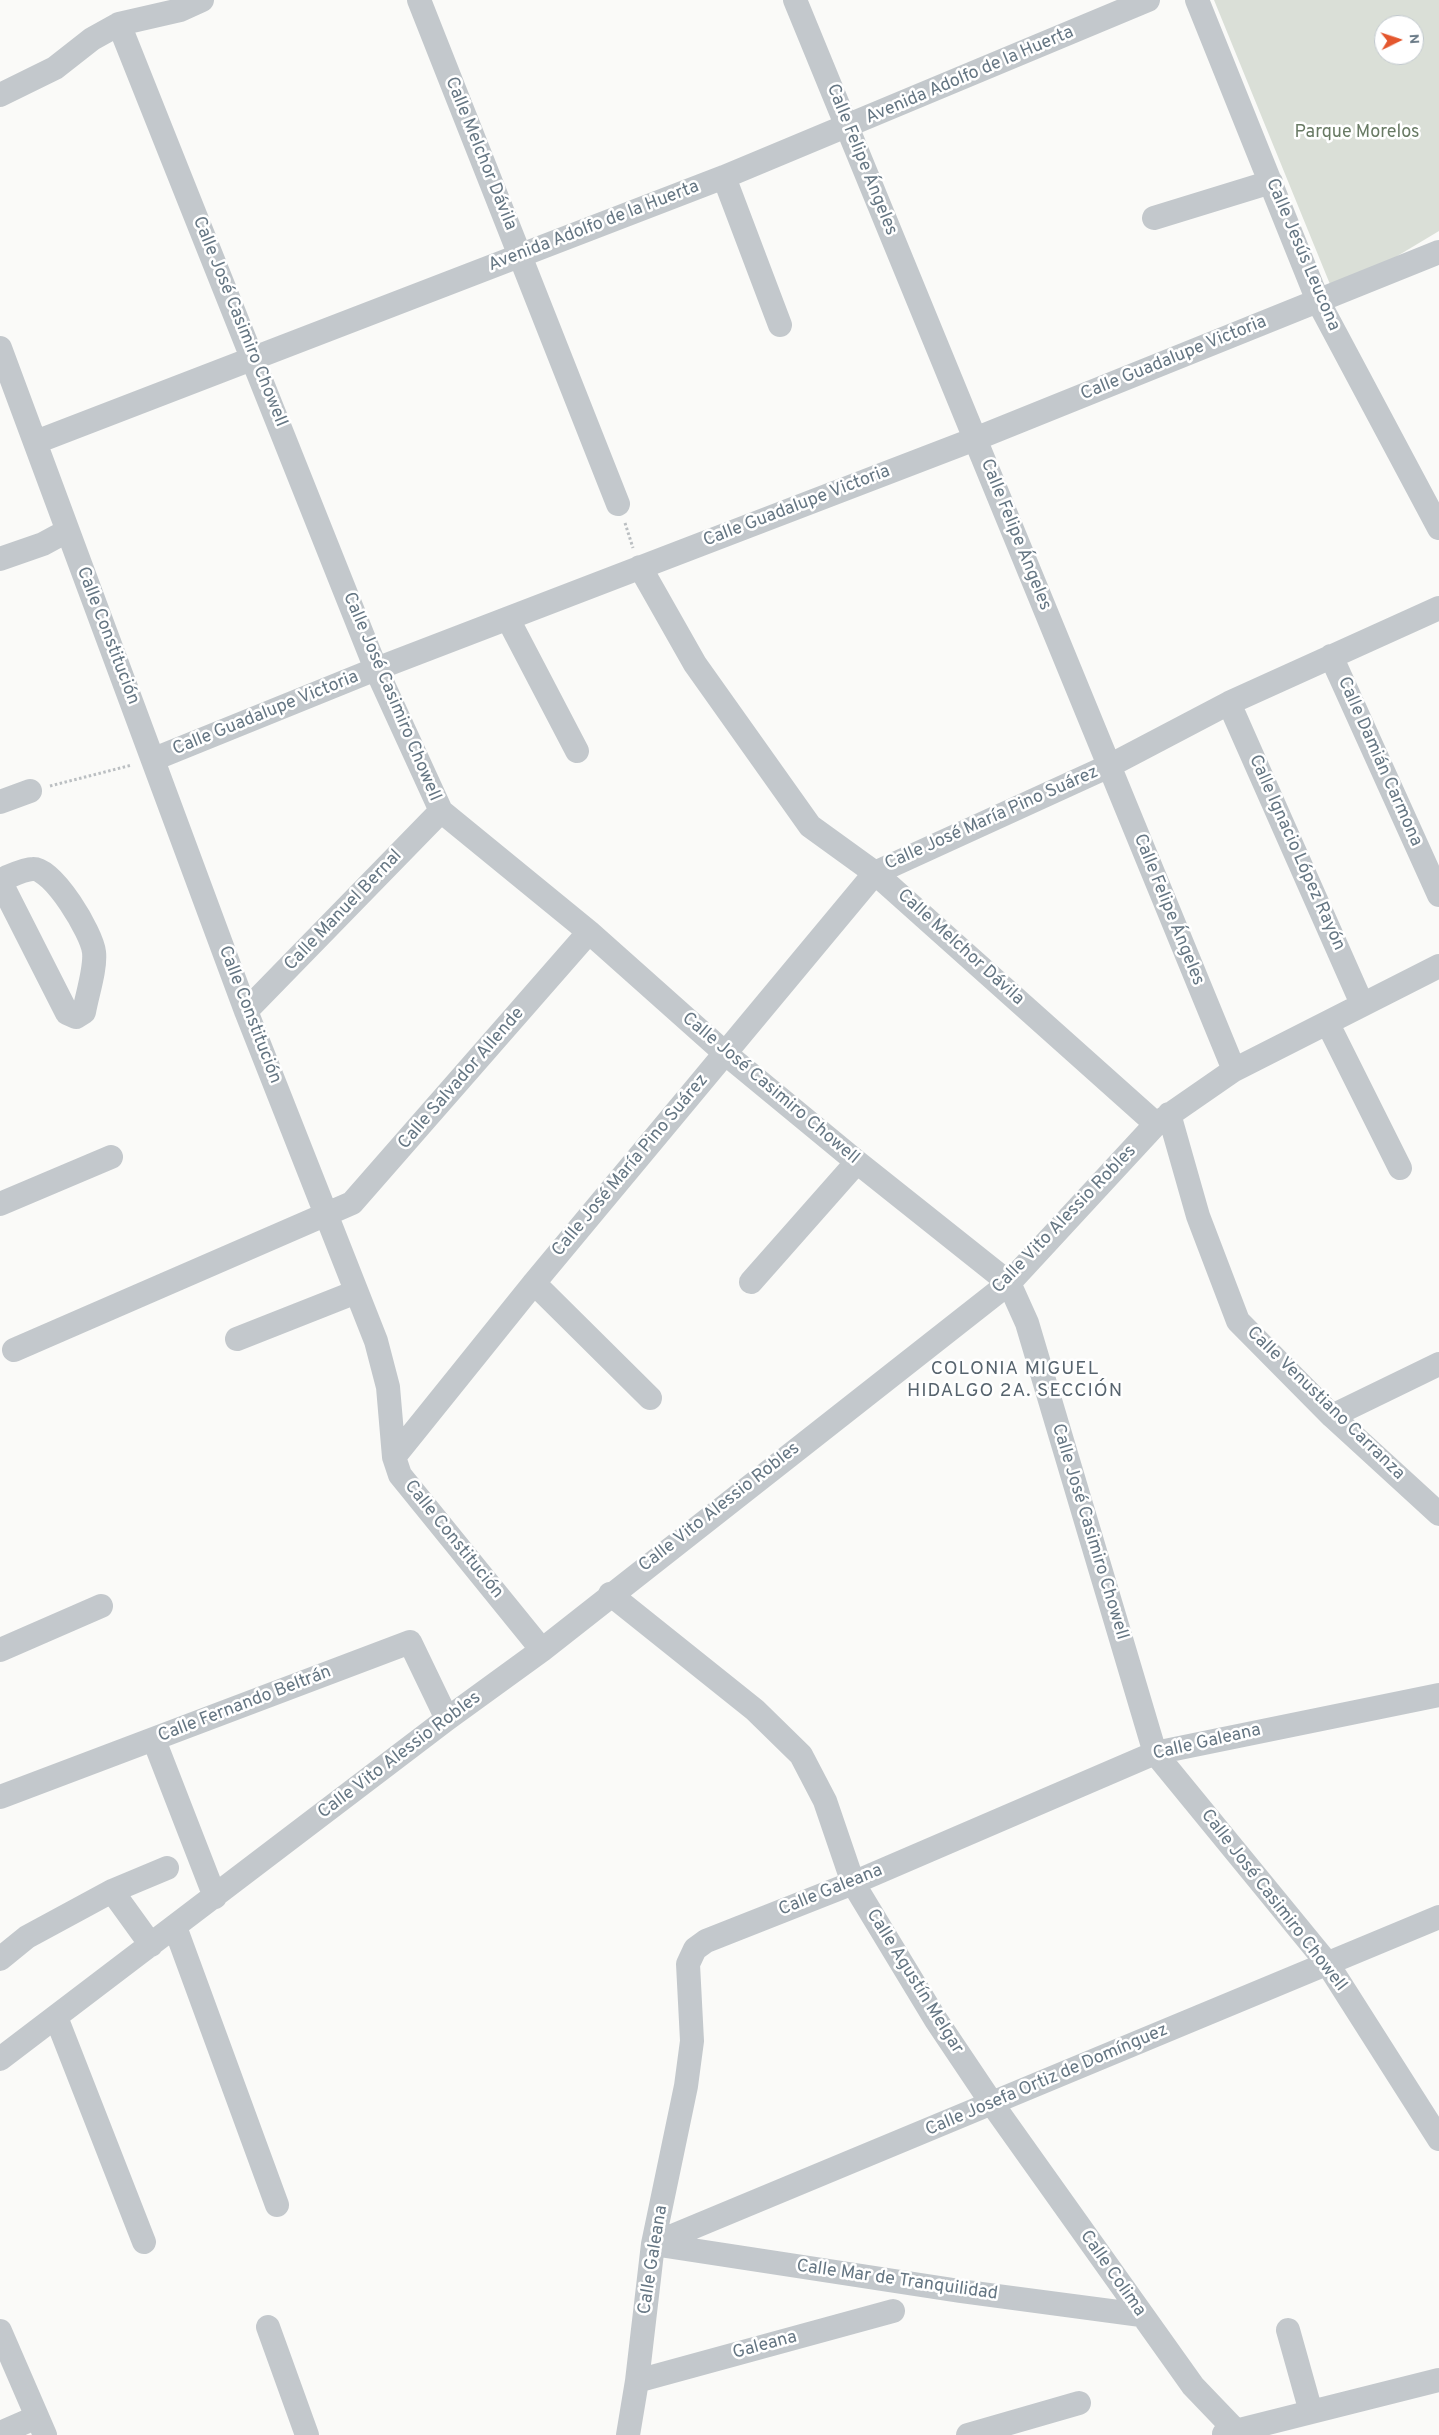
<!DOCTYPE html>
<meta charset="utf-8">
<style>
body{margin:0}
#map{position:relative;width:1439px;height:2435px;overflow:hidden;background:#fafaf8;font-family:Overpass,sans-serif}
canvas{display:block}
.north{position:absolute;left:1374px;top:15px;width:50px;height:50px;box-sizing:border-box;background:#fff;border:1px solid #c1c8cd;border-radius:50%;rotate:86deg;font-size:14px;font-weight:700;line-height:20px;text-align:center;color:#657683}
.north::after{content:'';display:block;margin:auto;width:18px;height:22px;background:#e4572e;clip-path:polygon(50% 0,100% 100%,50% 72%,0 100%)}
</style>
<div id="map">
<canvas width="1439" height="2435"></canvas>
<div class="north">N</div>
</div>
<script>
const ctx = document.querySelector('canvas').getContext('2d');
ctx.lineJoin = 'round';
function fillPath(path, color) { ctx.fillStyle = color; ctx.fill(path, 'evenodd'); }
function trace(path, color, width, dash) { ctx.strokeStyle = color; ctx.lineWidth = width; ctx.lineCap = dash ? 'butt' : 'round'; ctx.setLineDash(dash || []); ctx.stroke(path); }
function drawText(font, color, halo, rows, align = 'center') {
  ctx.font = font + ' Overpass,sans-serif'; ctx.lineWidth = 5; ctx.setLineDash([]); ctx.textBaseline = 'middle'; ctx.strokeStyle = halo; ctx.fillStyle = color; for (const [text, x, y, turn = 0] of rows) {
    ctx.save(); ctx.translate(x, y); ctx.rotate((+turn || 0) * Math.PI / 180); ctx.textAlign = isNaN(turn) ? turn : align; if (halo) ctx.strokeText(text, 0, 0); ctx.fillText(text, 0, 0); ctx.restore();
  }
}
fillPath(new Path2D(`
 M1214,0H1439V231L1334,294ZM1384,25H1414V55H1384Z`), '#dadfd7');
trace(new Path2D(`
 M625,523L633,548
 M50,786L132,765`), '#bbbfc2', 3, [2.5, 2.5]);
trace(new Path2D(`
 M419,0L618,504
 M795,0L1234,1070
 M1197,0L1318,301L1439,528
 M119,24L376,669L441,811L589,932L726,1054L857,1162L1009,1283L1027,1323L1155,1753L1327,1963L1439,2139
 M0,95L55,68L92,39L119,24L180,10L202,0
 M724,177L780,325
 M1154,218L1271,182
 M0,348L246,1011L376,1341L388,1387L394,1457L400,1475L542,1650
 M36,442L724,177L1148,0
 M0,559L43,544L67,531
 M640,567L695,664L810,826L875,873L1156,1124
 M508,619L577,751
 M1331,656L1439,895
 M1229,703L1362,1004
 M154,759L376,669L975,439L1439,252
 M0,802L30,791
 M0,880C9,877 23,869 33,869C53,868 92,933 94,952C96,968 87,995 84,1012L76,1017L67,1013L0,881
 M246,1011L441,811
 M1328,1024L1400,1168
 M1169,1114L1198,1216L1238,1321L1332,1416L1439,1514
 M0,1204L111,1157
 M751,1282L857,1162
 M534,1283L650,1398
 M237,1339L356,1292
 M14,1350L352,1203L589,932
 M1332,1416L1439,1364
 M394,1457L534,1283L875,873L1109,766L1229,703L1439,608
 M610,1594L755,1710L801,1755L825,1801L853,1883L936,2020L993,2105L1193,2386L1240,2435
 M0,1650L101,1606
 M154,1740L215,1897
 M0,1797L410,1642L447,1719
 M112,1891L151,1945
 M175,1927L277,2205
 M0,1959L27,1937L112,1891L167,1868
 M56,2017L144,2242
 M0,2059L447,1719L542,1650L1009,1283L1156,1124L1234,1070L1439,966
 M653,2244L1439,1917
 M653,2244L960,2291L1141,2315
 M268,2327L307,2435
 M1288,2330L1311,2412
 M0,2331L45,2435
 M637,2381L893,2311
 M0,2433L37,2417
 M1224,2434L1439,2380
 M628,2435L637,2381L653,2244L686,2086L692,2041L688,1964L695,1949L706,1941L853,1883L1155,1753L1439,1695
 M968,2435L1079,2403`), '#c3c8cc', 24);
drawText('18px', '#657683', '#fff', [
 ["Avenida Adolfo de la Huerta",970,76,-23],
 ["Calle Melchor Dávila",480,154,68],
 ["Calle Felipe Ángeles",861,160,68],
 ["Avenida Adolfo de la Huerta",594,227,-21],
 ["Calle Jesús Leucona",1302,255,67],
 ["Calle José Casimiro Chowell",239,322,68],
 ["Calle Guadalupe Victoria",1174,359,-22],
 ["Calle Guadalupe Victoria",797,507,-21],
 ["Calle Felipe Ángeles",1015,535,68],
 ["Calle Constitución",107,636,69],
 ["Calle José Casimiro Chowell",391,697,67],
 ["Calle Guadalupe Victoria",266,714,-22],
 ["Calle Damián Carmona",1379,762,66],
 ["Calle José María Pino Suárez",992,819,-24],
 ["Calle Ignacio López Rayón",1296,853,66],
 ["Calle Felipe Ángeles",1168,910,68],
 ["Calle Manuel Bernal",344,911,-46],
 ["Calle Melchor Dávila",960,948,42],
 ["Calle Constitución",249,1015,69],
 ["Calle Salvador Allende",462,1079,-49],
 ["Calle José Casimiro Chowell",770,1089,40],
 ["Calle José María Pino Suárez",631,1166,-50],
 ["Calle Vito Alessio Robles",1065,1220,-46],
 ["Calle Venustiano Carranza",1325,1404,44],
 ["Calle Vito Alessio Robles",720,1508,-38],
 ["Calle José Casimiro Chowell",1089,1532,73],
 ["Calle Constitución",453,1540,51],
 ["Calle Fernando Beltrán",245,1705,-21],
 ["Calle Galeana",1207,1743,-13],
 ["Calle Vito Alessio Robles",400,1756,-37],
 ["Calle Galeana",831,1891,-22],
 ["Calle José Casimiro Chowell",1273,1901,52],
 ["Calle Agustín Melgar",914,1982,58],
 ["Calle Josefa Ortiz de Domínguez",1047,2081,-23],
 ["Calle Galeana",654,2260,-81],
 ["Calle Colima",1112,2274,55],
 ["Calle Mar de Tranquilidad",897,2281,8],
 ["Galeana",765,2346,-15]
]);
drawText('18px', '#687a64', '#fff', [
 ["Parque Morelos",1357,133]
]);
ctx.letterSpacing = '1px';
drawText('19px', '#57646e', '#fff', [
 ["COLONIA MIGUEL",1015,1370],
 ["HIDALGO 2A. SECCIÓN",1015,1392]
]);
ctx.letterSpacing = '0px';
</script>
